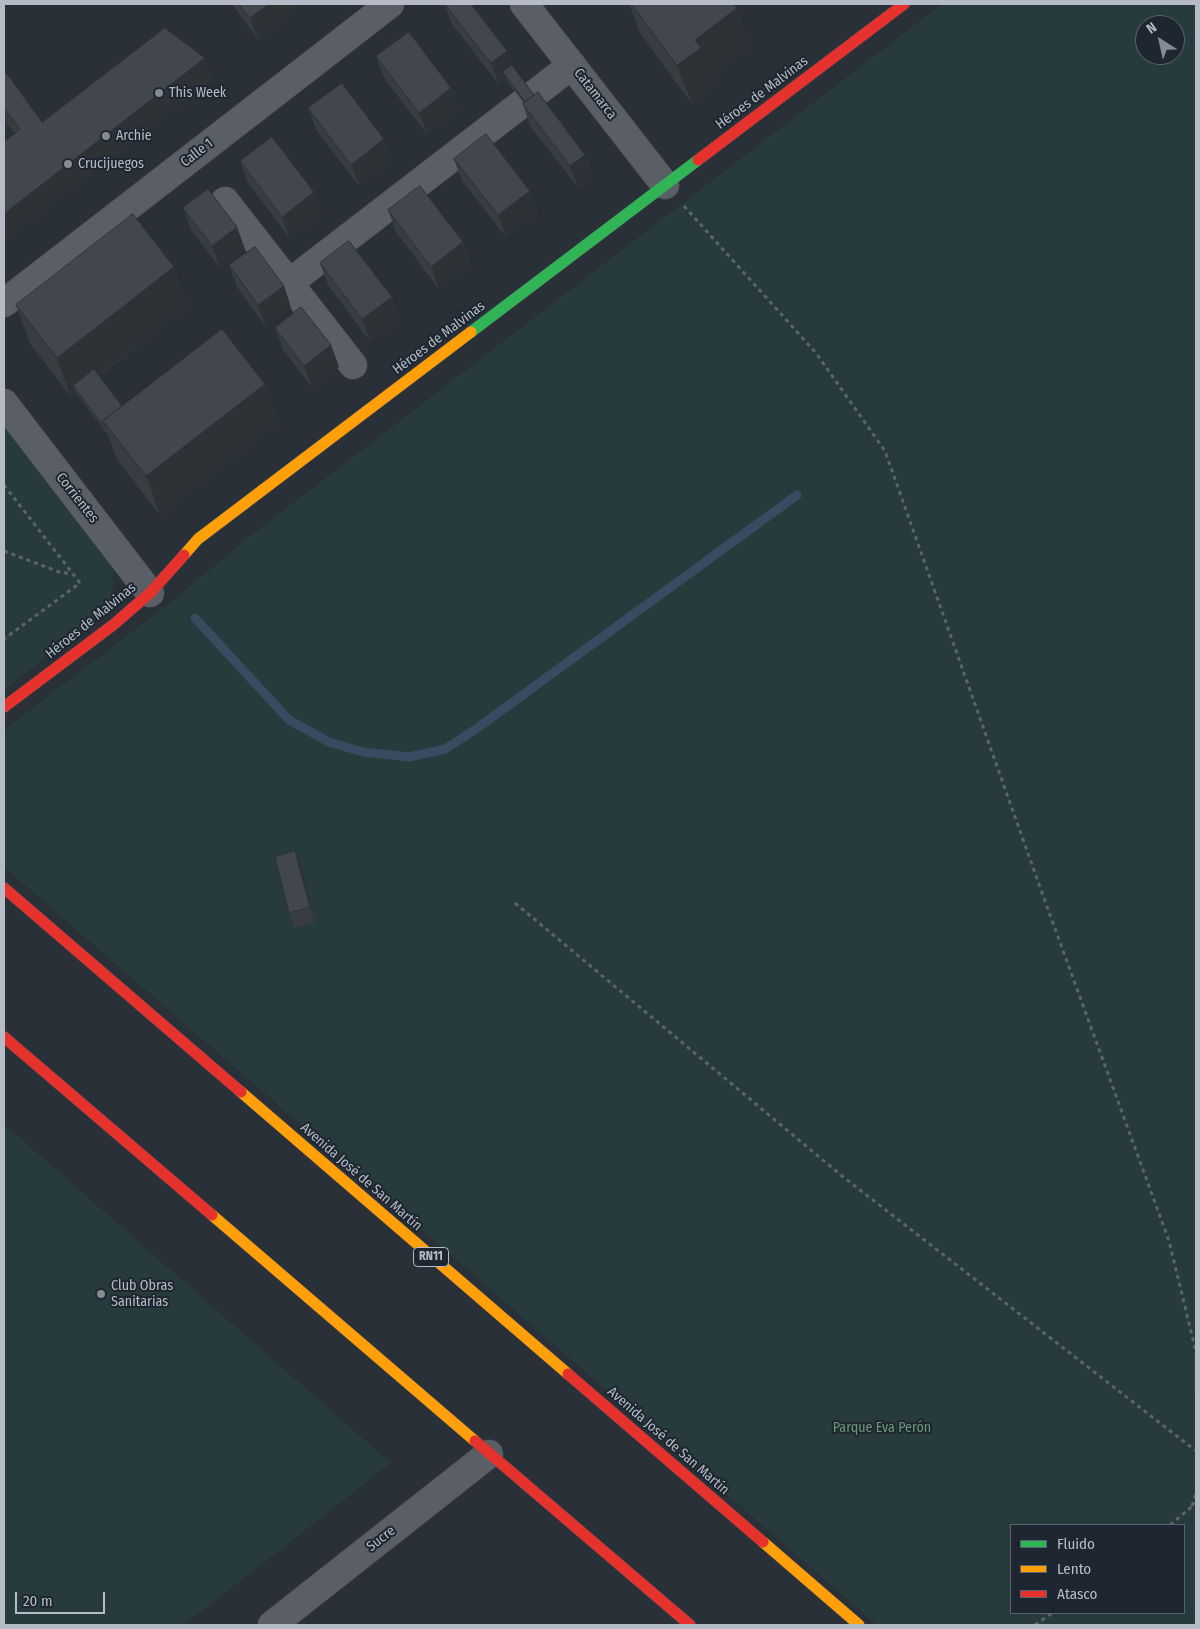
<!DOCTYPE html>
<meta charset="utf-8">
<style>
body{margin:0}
#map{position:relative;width:1200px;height:1629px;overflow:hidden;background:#2a3037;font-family:"Fira Sans Condensed",sans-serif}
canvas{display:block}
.frame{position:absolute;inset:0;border:5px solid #b5bcc7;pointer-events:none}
.legend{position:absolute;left:1010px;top:1524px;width:175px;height:90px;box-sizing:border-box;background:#1e2631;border:1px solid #5a626d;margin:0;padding:6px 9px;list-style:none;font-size:15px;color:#b5bcc7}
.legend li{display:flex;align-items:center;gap:10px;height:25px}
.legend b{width:25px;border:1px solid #5a626d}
.north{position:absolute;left:1135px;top:15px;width:50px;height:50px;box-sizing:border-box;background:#1e2631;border:1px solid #5a626d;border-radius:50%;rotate:325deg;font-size:14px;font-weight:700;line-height:20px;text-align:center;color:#b5bcc7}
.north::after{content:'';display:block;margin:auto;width:18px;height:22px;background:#848b95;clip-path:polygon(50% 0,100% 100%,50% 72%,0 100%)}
.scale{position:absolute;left:15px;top:1592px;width:90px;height:22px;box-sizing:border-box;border:2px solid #b5bcc7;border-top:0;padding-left:6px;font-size:15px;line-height:18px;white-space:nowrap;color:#b5bcc7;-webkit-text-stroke:4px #1e2631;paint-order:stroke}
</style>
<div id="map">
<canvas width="1200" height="1629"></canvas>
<div class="frame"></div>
<ul class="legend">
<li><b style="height:6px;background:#30b455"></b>Fluido</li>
<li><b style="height:6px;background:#ff9f0a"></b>Lento</li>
<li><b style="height:6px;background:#e5322d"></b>Atasco</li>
</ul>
<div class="north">N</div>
<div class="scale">20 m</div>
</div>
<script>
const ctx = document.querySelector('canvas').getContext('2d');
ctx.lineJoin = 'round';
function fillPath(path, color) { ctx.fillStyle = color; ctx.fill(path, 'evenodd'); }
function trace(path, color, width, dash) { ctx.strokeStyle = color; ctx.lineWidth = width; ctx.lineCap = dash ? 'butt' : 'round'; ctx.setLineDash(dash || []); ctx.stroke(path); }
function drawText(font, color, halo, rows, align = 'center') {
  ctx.font = font + ' "Fira Sans Condensed",sans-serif'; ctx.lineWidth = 4; ctx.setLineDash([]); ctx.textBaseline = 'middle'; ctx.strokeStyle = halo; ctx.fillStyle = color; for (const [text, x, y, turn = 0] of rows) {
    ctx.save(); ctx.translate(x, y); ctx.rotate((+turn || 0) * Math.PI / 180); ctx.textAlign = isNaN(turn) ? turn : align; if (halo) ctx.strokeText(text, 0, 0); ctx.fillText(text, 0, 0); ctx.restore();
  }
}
fillPath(new Path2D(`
 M942,4H1196V1625H877L4,867V730L171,602L249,537ZM1145,25H1175V55H1145ZM1011,1525H1184V1613H1011Z
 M4,423L111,562C115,580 114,593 107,610L4,690Z
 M4,1124L391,1463L184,1625H4Z`), '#273a3c');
trace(new Path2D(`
 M195,618L289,720L329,742L363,752L409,757L445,749L476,729L797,495`), '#3a4a60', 9);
const street = new Path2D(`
 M524,4L665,185
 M225,201L353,365
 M289,283L572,65
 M4,303L390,4
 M4,403L150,593
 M272,1625L489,1454`);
const fast = new Path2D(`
 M471,332L698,160`);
const slow = new Path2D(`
 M184,555L198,539L471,332
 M241,1092L568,1374
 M212,1215L475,1441
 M763,1542L859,1625`);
const jam = new Path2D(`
 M698,160L904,4
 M4,707L113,625L150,593L184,555
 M4,888L241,1092
 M4,1037L212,1215
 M568,1374L763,1542
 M475,1441L690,1625`);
trace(street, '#484c52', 29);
trace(fast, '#484c52', 12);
trace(slow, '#484c52', 12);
trace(jam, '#484c52', 12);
trace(new Path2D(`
 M684,206L816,353L885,451L1046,904L1169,1241L1196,1352V1393
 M4,485L80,583L4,639
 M4,551L62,573H72
 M515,903L842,1176L1196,1451
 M1192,1506L1196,1493
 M1170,1525L1196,1503
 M1035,1625L1052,1613`), '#5d6368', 3, [4, 4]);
trace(street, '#5a5e65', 28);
trace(fast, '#30b455', 11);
trace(slow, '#ff9f0a', 11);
trace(jam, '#e5322d', 11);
fillPath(new Path2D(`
 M232,4H305L258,40Z
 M444,4H471L507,51L512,65L534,95L585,155L593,176L578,188L530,126L523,104L524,103L506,80L499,85L452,24Z
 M629,4H733L751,47L711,77L715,87L692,104L641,35Z
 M376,56L451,88L459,110L427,134L384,78Z
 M4,70L42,122L213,80L14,133L8,125L4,129Z
 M308,108L392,161L359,186L316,130Z
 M454,159L538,212L506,237L462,181Z
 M240,161L322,214L290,238L248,183Z
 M183,208L245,249L220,268L191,230Z
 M388,210L463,242L470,264L439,289L396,232Z
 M320,263L392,297L400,319L370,341L328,285Z
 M229,265L284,286L291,308L266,327L237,287Z
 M16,305L189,306L99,376L122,406L265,384L279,423L160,515L117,460L108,435L76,393L71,397L30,344Z
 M275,328L331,345L339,367L312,387L283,350Z
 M301,866L315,922L295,928L289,913Z`), '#393d42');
fillPath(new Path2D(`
 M269,4H305L258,40L250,18Z
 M621,4H628L623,7Z
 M737,8L751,47L711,77L715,87L692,104L677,65L695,40Z
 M507,51L515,73L503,72L506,80L499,85L491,63Z
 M205,58L213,80L4,242V214Z
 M451,88L459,110L427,134L419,113Z
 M4,114L8,125L4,129Z
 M384,139L392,161L359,186L351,165Z
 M585,155L593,176L578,188L570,166Z
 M530,191L538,212L506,237L498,215Z
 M314,192L322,214L290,238L282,217Z
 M237,227L245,249L220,268L212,246Z
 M463,242L470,264L439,289L431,267Z
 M174,267L189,306L78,391L73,386L76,393L71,397L57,358Z
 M284,286L291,308L266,327L258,305Z
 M392,297L400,319L370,341L362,319Z
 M331,345L339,367L312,387L304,366Z
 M265,384L279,423L160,515L146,476Z
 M295,851L301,866L315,922L310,907Z`), '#2e3236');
const building = new Path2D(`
 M239,4H269L250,18Z
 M445,4H471L507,51L491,63Z
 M632,4H733L737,8L695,40L701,48L677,65Z
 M165,28L205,58L4,214V142L20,129L4,108V70L42,122Z
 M409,32L451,88L419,113L376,56Z
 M512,65L534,95L525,102L503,72Z
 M342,83L384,139L351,165L308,108Z
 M538,92L585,155L570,166L523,104Z
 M486,134L530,191L498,215L454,159Z
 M272,137L314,192L282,217L240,161Z
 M420,186L463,242L431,267L388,210Z
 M208,189L237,227L212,246L183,208Z
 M133,214L174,267L57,358L16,305Z
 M349,241L392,297L362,319L320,263Z
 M255,247L284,286L258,305L229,265Z
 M301,307L331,345L304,366L275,328Z
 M222,329L265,384L146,476L103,421Z
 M94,369L122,406L103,421L105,427L73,386Z
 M295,851L310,907L289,913L275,857Z`);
fillPath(building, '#42474d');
trace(building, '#2e3236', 1);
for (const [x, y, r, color] of [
 [159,93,5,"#848b95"],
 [106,136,5,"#848b95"],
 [68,164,5,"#848b95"],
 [101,1294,5,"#848b95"]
]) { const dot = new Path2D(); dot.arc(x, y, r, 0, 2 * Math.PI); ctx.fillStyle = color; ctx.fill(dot); trace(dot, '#1e2631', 2); }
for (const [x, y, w] of [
 [431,1257,35]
]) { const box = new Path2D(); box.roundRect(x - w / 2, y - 9.5, w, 19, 4); ctx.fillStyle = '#1e2631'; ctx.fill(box); trace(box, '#b5bcc7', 1); }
drawText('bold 12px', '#b5bcc7', null, [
 ["RN11",431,1257]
]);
drawText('14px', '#b5bcc7', '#1e2631', [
 ["This Week",169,93],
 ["Archie",116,136],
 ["Crucijuegos",78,164],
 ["Club Obras",111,1286],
 ["Sanitarias",111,1302]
], 'left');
drawText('14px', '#b5bcc7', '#1e2631', [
 ["Héroes de Malvinas",762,93,-37],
 ["Catamarca",595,94,52],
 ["Calle 1",197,153,-38],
 ["Héroes de Malvinas",439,338,-37],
 ["Corrientes",77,498,52],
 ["Héroes de Malvinas",91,621,-39],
 ["Avenida José de San Martín",361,1177,41],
 ["Avenida José de San Martín",668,1441,41],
 ["Sucre",381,1539,-38]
]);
drawText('14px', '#6e9777', '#1e2631', [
 ["Parque Eva Perón",882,1428]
]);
</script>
